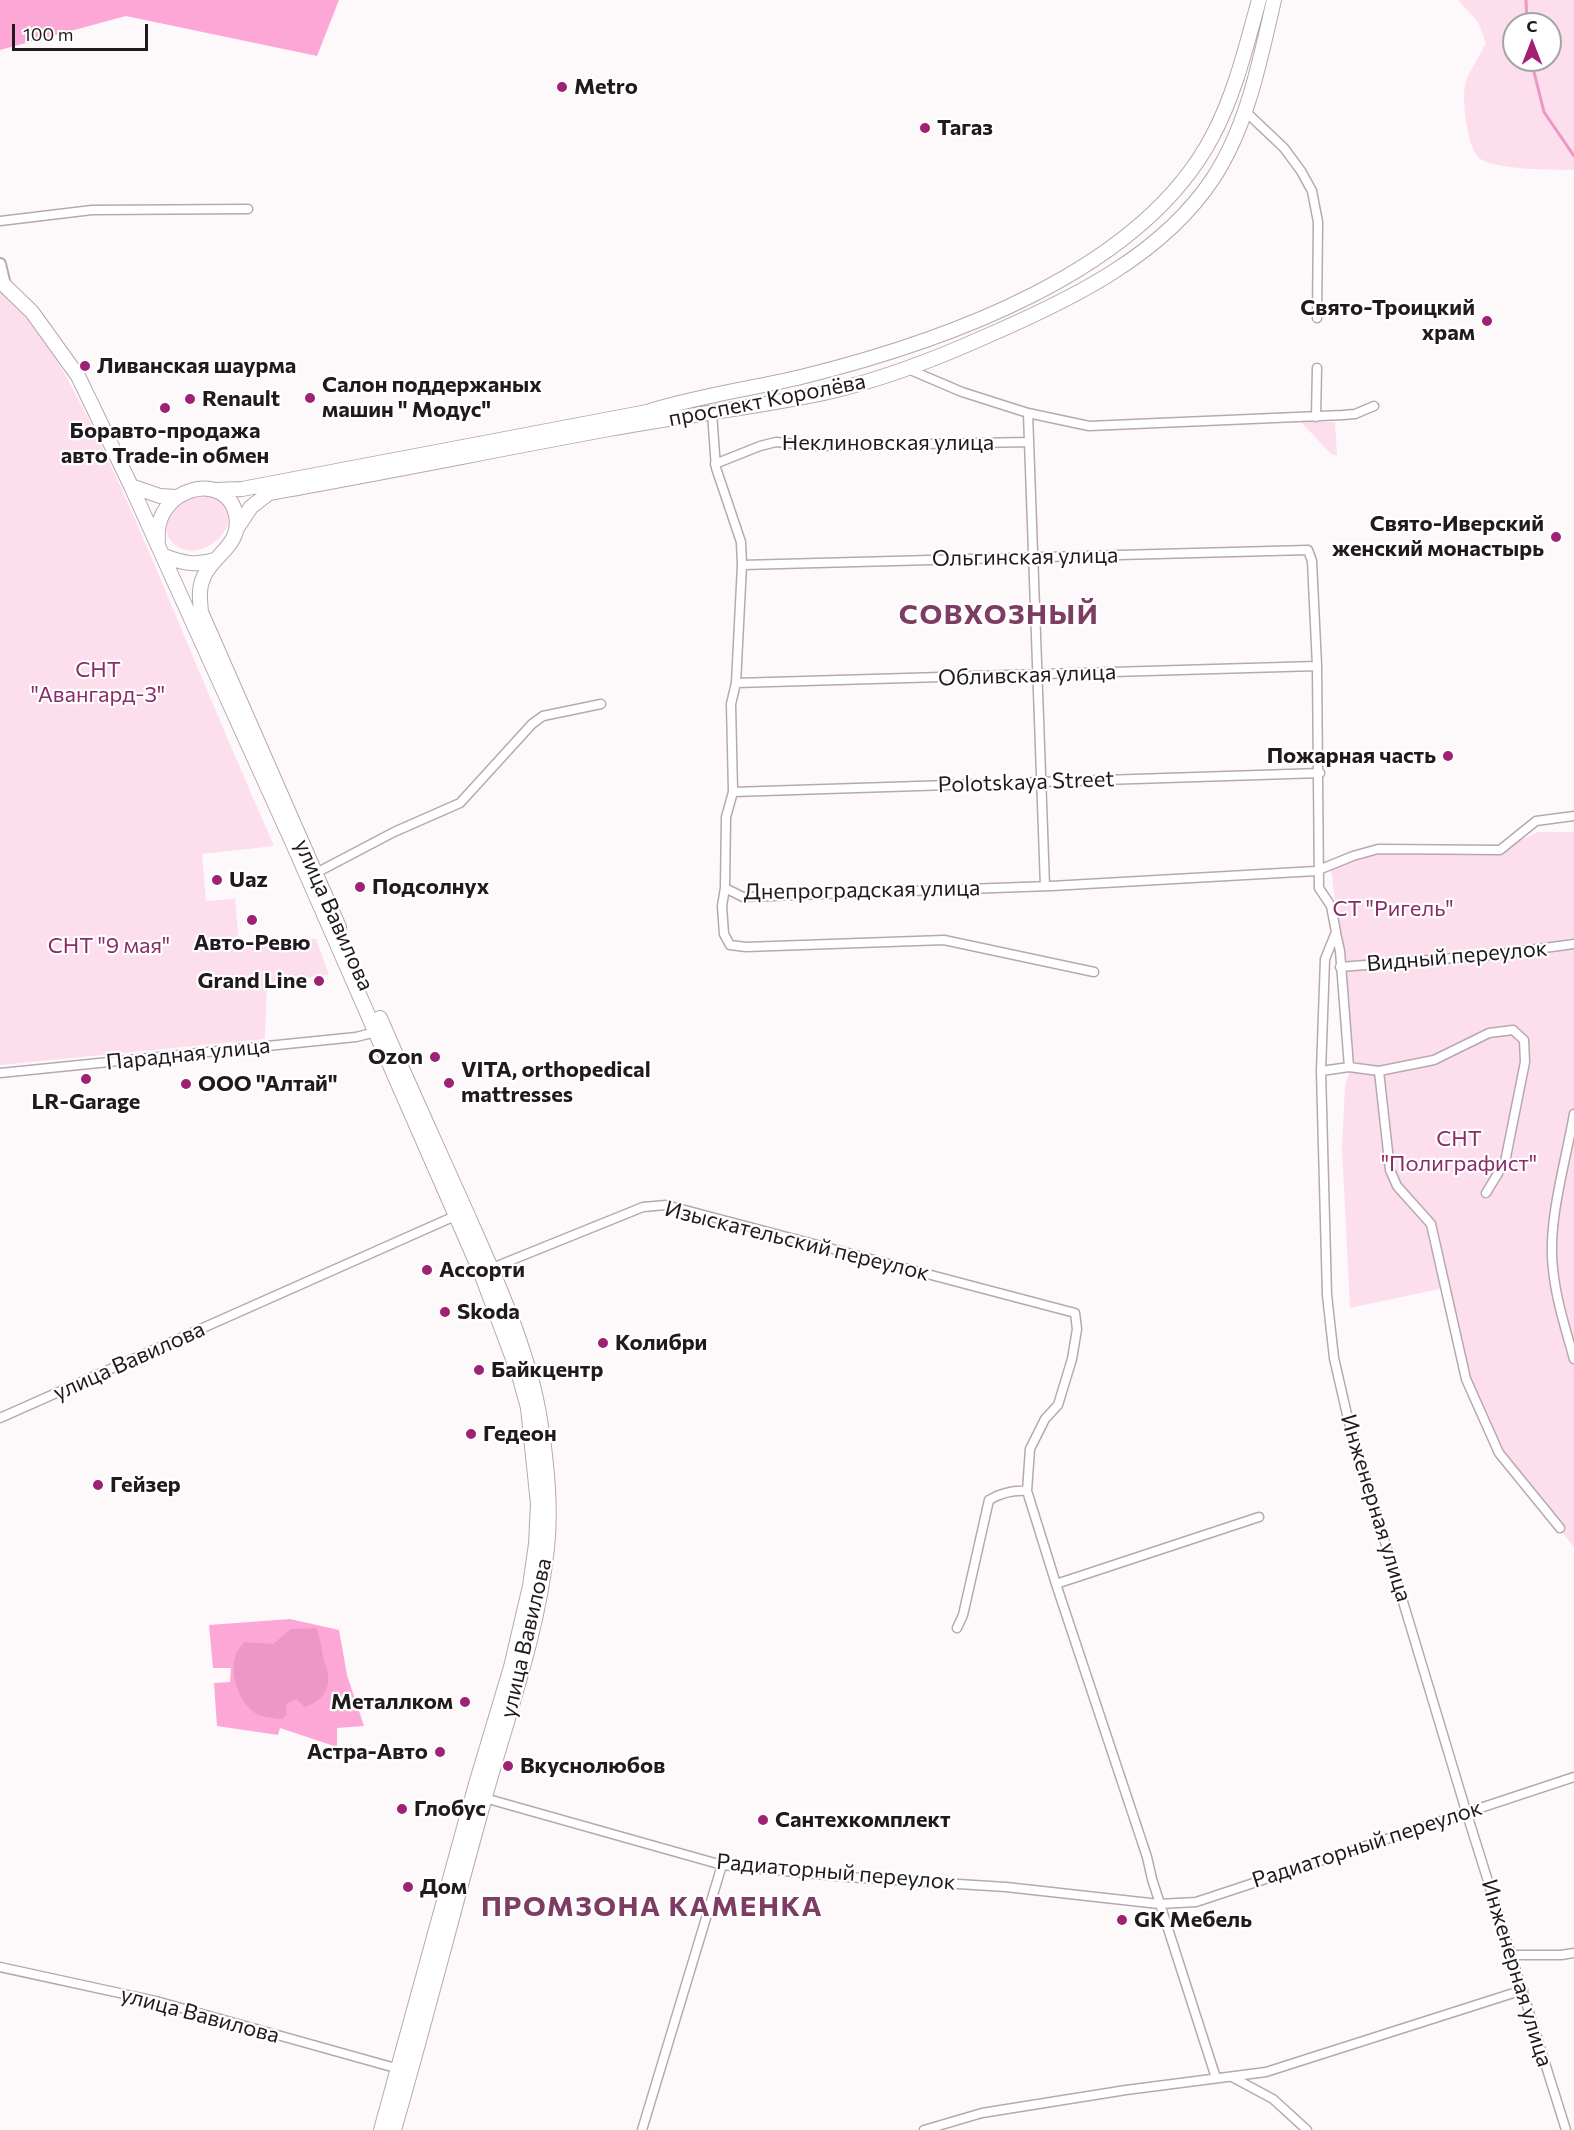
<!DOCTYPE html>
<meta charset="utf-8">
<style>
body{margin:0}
#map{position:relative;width:1574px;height:2130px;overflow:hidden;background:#fdf9fb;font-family:Commissioner,sans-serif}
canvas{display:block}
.north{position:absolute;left:1502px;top:12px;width:60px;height:60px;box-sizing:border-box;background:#fff;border:2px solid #a6a3a5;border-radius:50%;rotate:0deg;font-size:16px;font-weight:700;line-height:24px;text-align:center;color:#201a1d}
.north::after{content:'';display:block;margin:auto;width:21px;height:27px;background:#9f2174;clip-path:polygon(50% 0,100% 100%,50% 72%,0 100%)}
.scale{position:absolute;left:12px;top:24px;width:136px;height:27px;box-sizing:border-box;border:3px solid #201a1d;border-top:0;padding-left:8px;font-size:18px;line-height:21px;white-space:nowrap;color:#201a1d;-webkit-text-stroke:4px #fff;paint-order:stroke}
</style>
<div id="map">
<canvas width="1574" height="2130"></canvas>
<div class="north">С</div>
<div class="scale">100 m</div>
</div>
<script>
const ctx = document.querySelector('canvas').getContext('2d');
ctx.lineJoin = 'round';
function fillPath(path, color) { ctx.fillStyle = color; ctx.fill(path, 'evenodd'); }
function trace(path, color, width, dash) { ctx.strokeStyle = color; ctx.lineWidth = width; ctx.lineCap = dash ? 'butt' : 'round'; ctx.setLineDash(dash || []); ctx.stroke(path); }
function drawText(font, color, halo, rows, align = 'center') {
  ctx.font = font + ' Commissioner,sans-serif'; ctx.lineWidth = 4.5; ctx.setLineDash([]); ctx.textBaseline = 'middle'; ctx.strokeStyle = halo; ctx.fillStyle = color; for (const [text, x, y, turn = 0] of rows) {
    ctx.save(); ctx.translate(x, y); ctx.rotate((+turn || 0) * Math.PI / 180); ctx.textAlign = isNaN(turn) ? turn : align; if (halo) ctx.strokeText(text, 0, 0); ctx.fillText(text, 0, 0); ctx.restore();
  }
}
fillPath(new Path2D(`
 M1458,0H1574V170C1556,170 1490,170 1478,157C1467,146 1462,100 1465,85C1468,73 1480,55 1486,43L1478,22ZM1514,24H1550V60H1514Z
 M0,289C43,329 65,373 91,424C115,473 137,523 158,573C196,664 234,755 274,846L202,854L206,901L235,899L239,943L316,939L329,975L267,983L265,1039L0,1065Z
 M1301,422H1335L1337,456L1331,454Z
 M205,495C262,509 204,572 173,543C161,532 167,512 179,503C186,497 197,496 205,495Z
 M1538,832H1574V1547L1497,1450L1472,1401L1444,1288L1350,1308L1342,1149L1345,1085L1352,1065L1344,969L1331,869L1380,853L1500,850Z`), '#fcdeed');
fillPath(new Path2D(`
 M0,0H339L317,56L126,16L0,50Z
 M290,1619L339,1630L347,1675L364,1726L337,1728V1747L280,1728L278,1735L217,1726L214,1683L230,1682L231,1668H213L209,1625Z`), '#fda7d7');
fillPath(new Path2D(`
 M316,1628C320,1638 321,1645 323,1656C323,1662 328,1668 328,1675C330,1691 320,1702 305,1707L296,1699L286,1704L287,1715L282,1719C272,1718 260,1718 251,1710C238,1698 229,1671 236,1654C238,1650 241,1646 244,1642L273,1644L291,1629Z`), '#ec97c6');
trace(new Path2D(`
 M1526,0L1527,24
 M1531,60L1544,112L1574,156`), '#ec97c6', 3);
const minor = new Path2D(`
 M1245,111L1284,148L1301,171L1312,191L1318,222L1317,318
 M0,221L92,210L248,209
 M908,369L962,392L1028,413L1089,426L1343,415L1355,414L1374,406
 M712,413L716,468L741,542L742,565L736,683L731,704L733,792L726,817L725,888L722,906L724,934L730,945L746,947L944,940L1094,972
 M1028,413L1045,886
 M1316,417L1317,368
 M715,464L760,446L776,442L816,446L1028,442
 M742,565L1308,550L1312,561L1317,666L1319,888L1331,906L1336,932L1325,959L1321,1071L1327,1295L1334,1358L1348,1419L1466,1811L1566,2130
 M736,683L1317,666
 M733,792L1320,773
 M316,873L394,832L460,803L532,724L543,716L601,704
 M725,888L743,897L1051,886L1316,871L1353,856L1378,849L1500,850L1536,821L1574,816
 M1336,933L1340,951L1349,1067
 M1340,967L1493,955L1574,944
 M1321,1071L1349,1067L1379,1071L1434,1060L1489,1033L1513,1030L1524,1040L1525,1062L1505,1162L1486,1193
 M1379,1071L1390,1170L1397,1186L1431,1224L1466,1379L1499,1453L1560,1528
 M0,1073L356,1037L376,1032
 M1574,1114C1566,1161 1547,1222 1553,1269C1556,1300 1566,1330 1574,1359
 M487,1270L643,1207L666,1205L1075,1313L1077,1329L1072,1359L1058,1405L1045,1419L1030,1449L1027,1491L1056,1584L1147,1857L1152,1879L1216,2078
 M0,1418L455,1216
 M1056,1584L1259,1517
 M957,1628L963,1615L989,1500C1001,1493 1013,1490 1027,1491
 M481,1797L722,1865L847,1877L1006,1887L1159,1904L1196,1902L1574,1777
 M1512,1955H1561L1574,1953
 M0,1967L156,2001L399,2069
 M1232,2077L1273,2099L1307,2130
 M642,2130L722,1865
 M924,2130L982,2113L1126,2090L1266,2072L1523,1990`);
const tertiary = new Path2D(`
 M0,264L5,285`);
const primary = new Path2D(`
 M0,281L32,312L78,376L131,486L294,846L481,1273L519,1375L528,1408L538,1504L536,1544L530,1586L511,1667L476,1784L381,2130
 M131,486L160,496L176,497
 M215,490L242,489L647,412C697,396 750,389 801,377C943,342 1140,273 1212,137C1235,94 1246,47 1259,0
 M237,528L251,507L269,493C382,473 495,450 609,429C680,416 753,408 824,393C881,380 936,359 989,335C1072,299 1163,255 1214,177C1248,124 1260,60 1274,0
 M158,540C153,487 227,469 236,515C242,545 215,553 204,576C198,588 200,600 201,612L339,927
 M164,556C182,563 196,566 215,560
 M380,1018C410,1088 442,1157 473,1227C498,1283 526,1347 538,1408C546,1453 552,1502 547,1548C538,1633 508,1714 485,1797C454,1908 426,2019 394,2130`);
trace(minor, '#b8a7b0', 11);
trace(tertiary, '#b8a7b0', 14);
trace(primary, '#b8a7b0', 16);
trace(minor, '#fff', 8);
trace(tertiary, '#fff', 10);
trace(primary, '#fff', 14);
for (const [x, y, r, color] of [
 [562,87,6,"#9f2174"],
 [925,128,6,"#9f2174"],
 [1487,321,6,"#9f2174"],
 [85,366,6,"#9f2174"],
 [310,398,6,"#9f2174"],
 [190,399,6,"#9f2174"],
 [165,408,6,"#9f2174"],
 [1556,537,6,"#9f2174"],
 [1448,756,6,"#9f2174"],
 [217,880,6,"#9f2174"],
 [360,887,6,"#9f2174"],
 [252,920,6,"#9f2174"],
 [319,981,6,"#9f2174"],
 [435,1057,6,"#9f2174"],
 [86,1079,6,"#9f2174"],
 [449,1083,6,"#9f2174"],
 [186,1084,6,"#9f2174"],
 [427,1270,6,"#9f2174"],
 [445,1312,6,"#9f2174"],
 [603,1343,6,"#9f2174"],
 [479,1370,6,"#9f2174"],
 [471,1434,6,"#9f2174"],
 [98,1485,6,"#9f2174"],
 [465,1702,6,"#9f2174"],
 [440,1752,6,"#9f2174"],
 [508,1766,6,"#9f2174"],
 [402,1809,6,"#9f2174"],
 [763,1820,6,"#9f2174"],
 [408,1887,6,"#9f2174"],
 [1122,1920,6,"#9f2174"]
]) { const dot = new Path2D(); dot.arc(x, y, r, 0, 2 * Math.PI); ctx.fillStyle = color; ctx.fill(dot); trace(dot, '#fff', 2); }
drawText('bold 22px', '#201a1d', '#fff', [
 ["Metro",574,87],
 ["Тагаз",937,128],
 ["Свято-Троицкий",1475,308,"right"],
 ["храм",1475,333,"right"],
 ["Ливанская шаурма",97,366],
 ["Салон поддержаных",322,385],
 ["машин \" Модус\"",322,410],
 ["Renault",202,399],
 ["Боравто-продажа",165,431,"center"],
 ["авто Trade-in обмен",165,456,"center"],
 ["Свято-Иверский",1544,524,"right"],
 ["женский монастырь",1544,549,"right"],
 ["Пожарная часть",1436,756,"right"],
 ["Uaz",229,880],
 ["Подсолнух",372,887],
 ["Авто-Ревю",252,943,"center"],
 ["Grand Line",307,981,"right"],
 ["Ozon",423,1057,"right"],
 ["VITA, orthopedical",461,1070],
 ["mattresses",461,1095],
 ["ООО \"Алтай\"",198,1084],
 ["LR-Garage",86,1102,"center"],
 ["Ассорти",439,1270],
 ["Skoda",457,1312],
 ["Колибри",615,1343],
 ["Байкцентр",491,1370],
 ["Гедеон",483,1434],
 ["Гейзер",110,1485],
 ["Металлком",453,1702,"right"],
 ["Астра-Авто",428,1752,"right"],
 ["Вкуснолюбов",520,1766],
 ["Глобус",414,1809],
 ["Сантехкомплект",775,1820],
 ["Дом",420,1887],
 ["GK Мебель",1134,1920]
], 'left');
drawText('22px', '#201a1d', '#fff', [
 ["проспект Королёва",767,400,-11],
 ["Неклиновская улица",888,443],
 ["Ольгинская улица",1025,557,-1],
 ["Обливская улица",1027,675,-2],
 ["Polotskaya Street",1026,782,-2],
 ["Днепроградская улица",862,890,-1],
 ["улица Вавилова",334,915,66],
 ["Видный переулок",1457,956,-5],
 ["Парадная улица",188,1054,-6],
 ["Изыскательский переулок",797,1241,14],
 ["улица Вавилова",129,1361,-24],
 ["Инженерная улица",1376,1508,73],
 ["улица Вавилова",526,1638,-77],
 ["Радиаторный переулок",1367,1844,-18],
 ["Радиаторный переулок",836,1872,5],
 ["Инженерная улица",1517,1973,73],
 ["улица Вавилова",200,2015,15]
]);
drawText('22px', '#8c2b69', '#fff', [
 ["СНТ",98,670],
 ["\"Авангард-3\"",98,695],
 ["СТ \"Ригель\"",1393,909],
 ["СНТ \"9 мая\"",109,946],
 ["СНТ",1459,1139],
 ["\"Полиграфист\"",1459,1164]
]);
ctx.letterSpacing = '1.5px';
drawText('bold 28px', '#7d3d63', '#fff', [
 ["СОВХОЗНЫЙ",999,615],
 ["ПРОМЗОНА КАМЕНКА",652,1907]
]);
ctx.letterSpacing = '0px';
</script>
